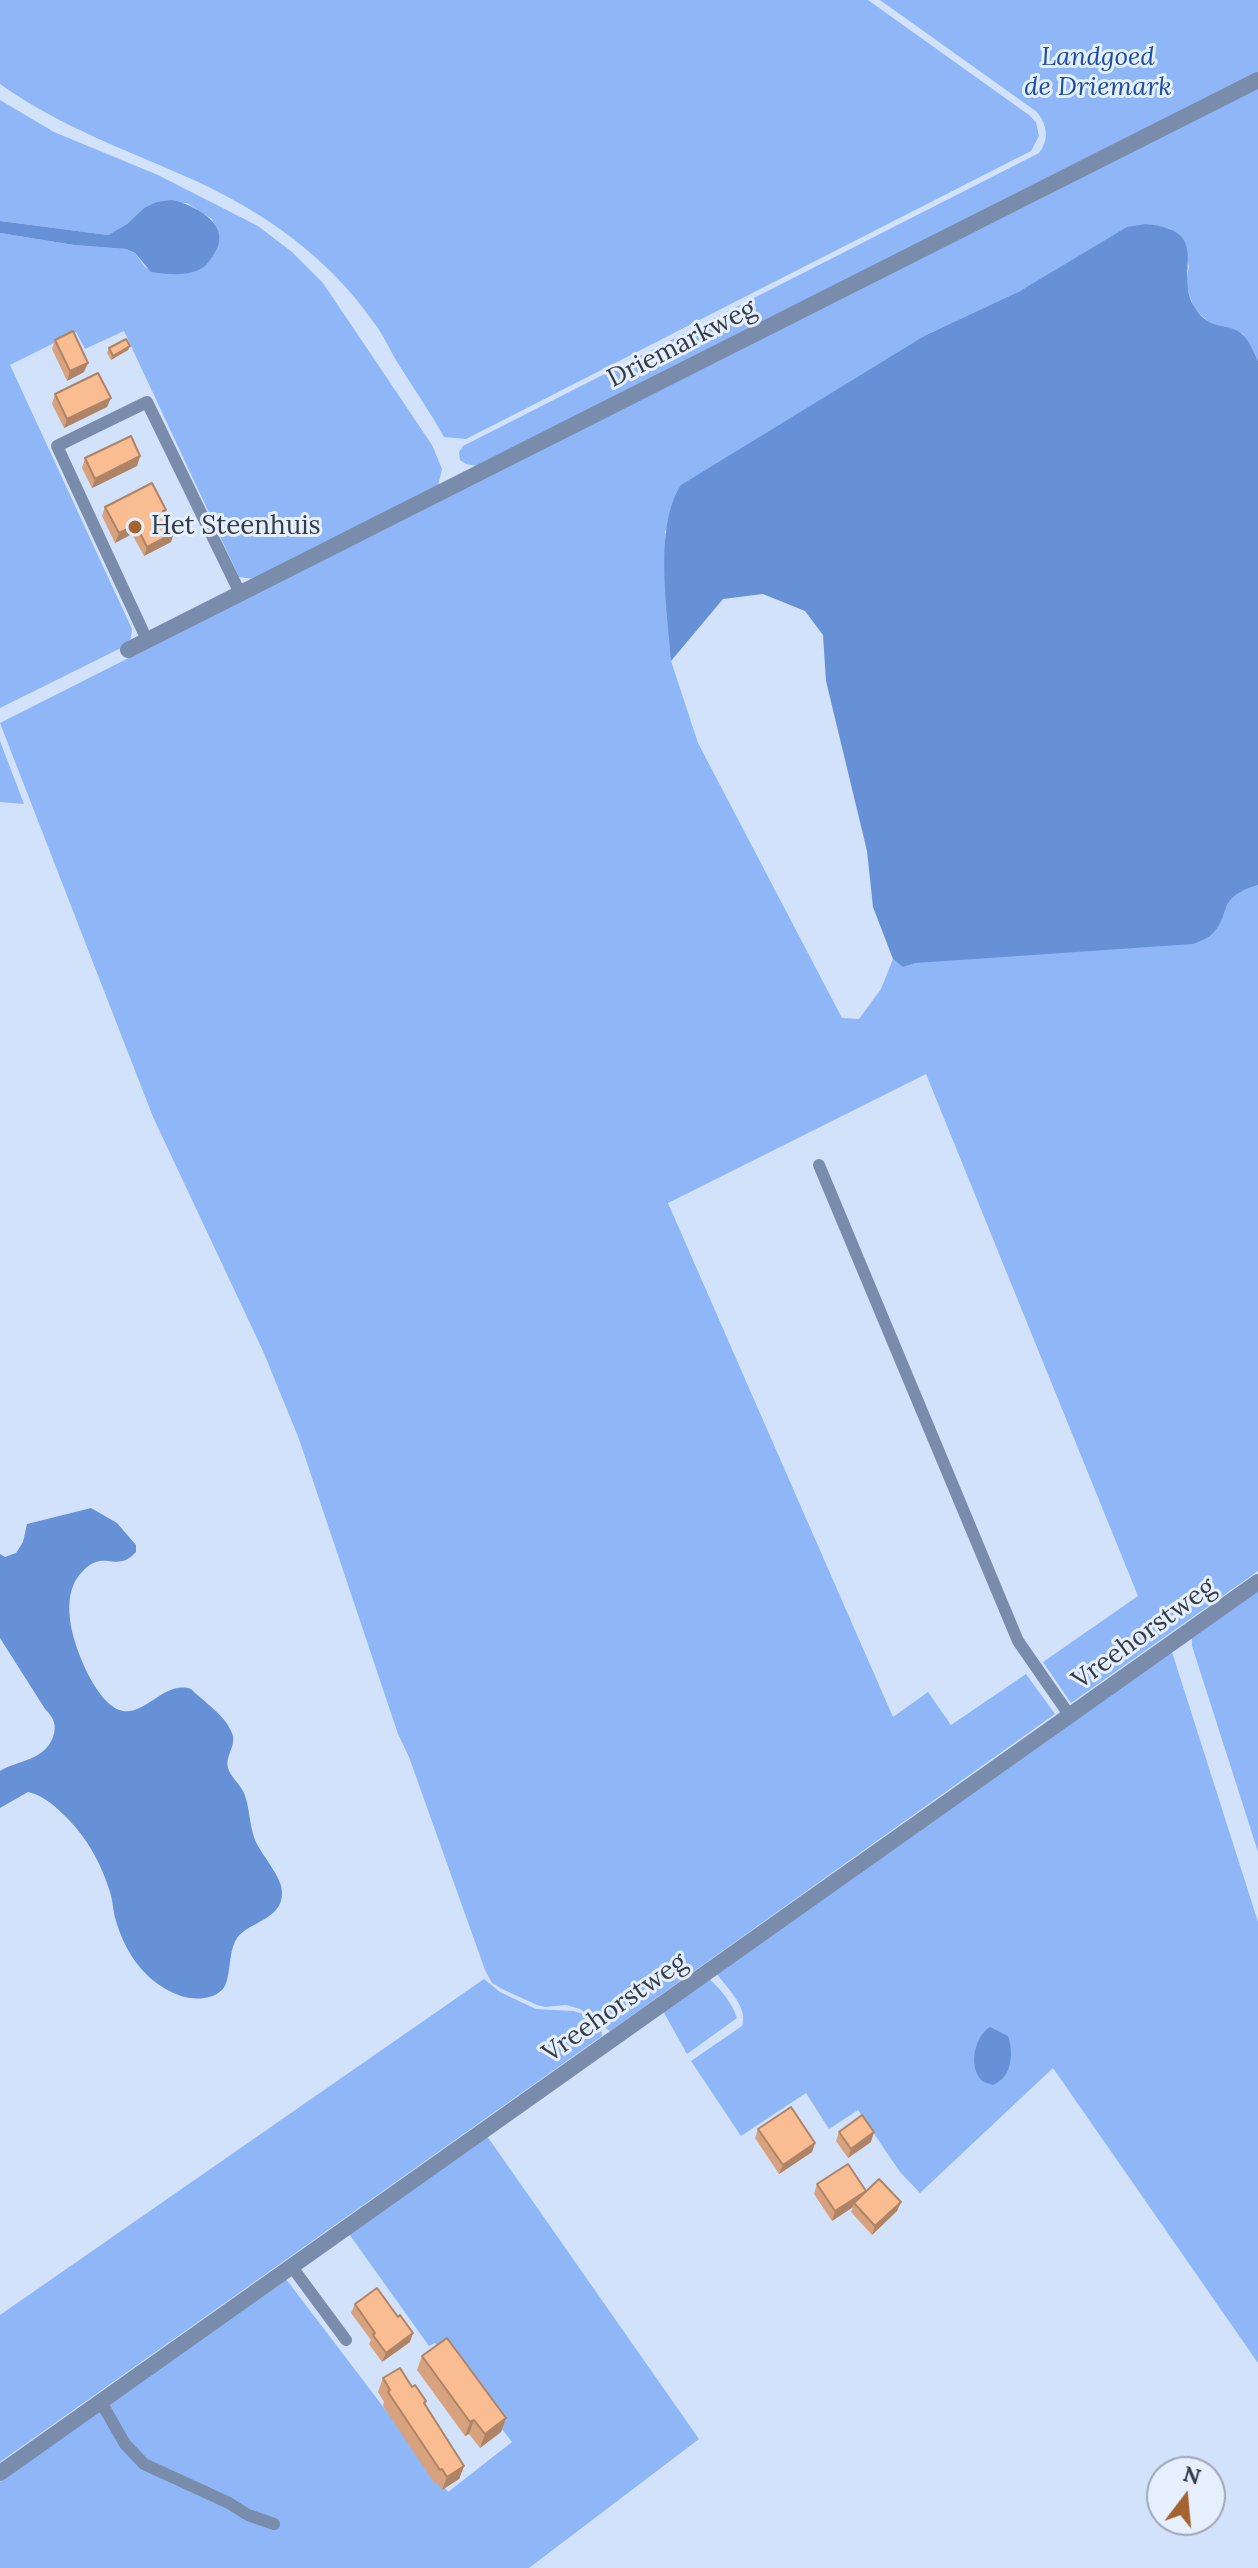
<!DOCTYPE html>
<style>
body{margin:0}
#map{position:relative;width:1258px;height:2568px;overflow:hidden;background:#d2e2fb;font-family:Lora,serif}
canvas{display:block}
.north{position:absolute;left:1146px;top:2456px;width:80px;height:80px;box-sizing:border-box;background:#e5effe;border:2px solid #9fa7b4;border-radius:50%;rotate:16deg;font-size:22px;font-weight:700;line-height:32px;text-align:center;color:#363c46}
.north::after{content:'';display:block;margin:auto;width:28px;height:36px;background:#a56330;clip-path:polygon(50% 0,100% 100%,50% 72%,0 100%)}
</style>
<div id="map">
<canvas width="1258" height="2568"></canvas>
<div class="north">N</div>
</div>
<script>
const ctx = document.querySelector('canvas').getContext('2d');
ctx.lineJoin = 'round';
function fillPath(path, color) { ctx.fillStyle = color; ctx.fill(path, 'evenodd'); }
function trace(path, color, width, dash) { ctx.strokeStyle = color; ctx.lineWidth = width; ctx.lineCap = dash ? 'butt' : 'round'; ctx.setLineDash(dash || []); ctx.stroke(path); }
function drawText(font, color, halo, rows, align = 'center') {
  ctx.font = font + ' Lora,serif'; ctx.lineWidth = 6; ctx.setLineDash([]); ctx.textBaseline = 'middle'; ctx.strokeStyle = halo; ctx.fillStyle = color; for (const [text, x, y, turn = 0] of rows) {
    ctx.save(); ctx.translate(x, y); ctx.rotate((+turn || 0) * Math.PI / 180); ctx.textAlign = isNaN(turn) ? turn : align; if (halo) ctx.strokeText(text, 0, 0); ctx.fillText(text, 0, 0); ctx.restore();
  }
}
fillPath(new Path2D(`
 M0,0H868L1029,115L1036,122L1039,136L1031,151L466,439L444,437C429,410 412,386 396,360C389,348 383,334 374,323C329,258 267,214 196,181C129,151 60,127 0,84Z
 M880,0H1258V73L477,466L466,464L460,460L459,452L463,446L1039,153C1049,140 1048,126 1037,112Z
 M1258,87V361L1243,334L1229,328L1211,325L1194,308L1186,284L1189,266L1171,229L1146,224L1020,291L926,335L665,531L671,661L698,743L842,1018L859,1019L881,989L893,959L903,967L916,963L1218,924C1228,901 1232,892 1258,885V1571L1071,1703L1043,1662L1138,1596L926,1074L668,1203L893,1717L928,1692L951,1725L1026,1674L1055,1714L610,2031L580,2009L566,2005L545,2007L537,2005L502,1989L492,1983L485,1970L409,1757L398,1734L299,1439L263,1351L153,1117L0,723Z
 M0,100L54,132L158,175L258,226L292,252L323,283L432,445L442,469L438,486L254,579L239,577L124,331L85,349L76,332L10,365L132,629L131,638L127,645L0,708V233L74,245L126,249L135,253L145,267L161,273H176L219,234L212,219L187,203L144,208L127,224L108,235L0,221Z
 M0,741L24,804L0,802Z
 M1258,1591V1852L1192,1646V1638Z
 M1172,1652L1258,1922V2363L1053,2068L920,2193L900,2172L858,2110L829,2129L806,2093L741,2136L691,2061L742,2026C749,2008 727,1988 717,1974Z
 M484,1979L500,1992L536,2009L574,2011L583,2014L601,2028L602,2036L0,2462V2315Z
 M709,1979C721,1989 732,2003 737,2018L687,2054L663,2011Z
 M487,2136L699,2439L529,2568H0V2482L286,2279L448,2492L512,2442L435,2343L429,2346L349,2234Z`), '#8fb7f8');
fillPath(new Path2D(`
 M172,200C195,205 234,225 214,254C209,262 205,268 196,271C183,276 164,274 151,272L135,253L126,249L74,245L0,233V221L108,235L127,224L144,208L157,202Z
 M1146,224C1215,231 1172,272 1195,308C1211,333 1227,321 1242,334C1249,340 1254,353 1258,361V885C1214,898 1233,915 1211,935C1207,939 1198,942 1193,944L916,963L903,967L893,959L873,907L867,851L826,681L823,635L805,611L763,594L723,599L671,661C668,611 653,528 681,485L926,335L1020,291L1127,227Z
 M91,1508L117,1523L136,1545V1552C133,1555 130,1558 126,1560C109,1566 100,1552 81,1573C70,1585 68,1602 70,1619C72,1643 96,1706 123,1711C146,1715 165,1680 191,1689C204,1702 225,1715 232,1733C237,1746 225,1755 228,1768C230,1776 240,1784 244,1793C250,1808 249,1824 255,1840C262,1856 283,1878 282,1893C282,1920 250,1921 237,1938C227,1953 232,1980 222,1990C212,2000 193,2000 181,1996C147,1984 126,1955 116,1921C113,1912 113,1901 110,1892C102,1865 87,1838 68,1819C56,1807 45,1796 28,1792L0,1808V1771C18,1760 44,1761 53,1737C57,1725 54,1718 45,1709L0,1638V1554L5,1557L16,1553L23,1542L27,1524Z
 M990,2027L1008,2036C1014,2054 1012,2077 993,2085C990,2084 983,2082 981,2080C968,2065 975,2036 990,2027Z`), '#6791d7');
trace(new Path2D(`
 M147,640L57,446L147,402L240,593
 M819,1165L1018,1641L1070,1716
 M292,2267L346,2340
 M101,2402L125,2444L144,2464L229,2503L248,2515L274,2524`), '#798cab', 12);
trace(new Path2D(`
 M128,650L1258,80
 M0,2473L1258,1582`), '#798cab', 16);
fillPath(new Path2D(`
 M55,340L84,372L67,381L52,349Z
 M130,346L128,350L111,360L107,353L109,348Z
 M55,394L107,407L64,428L52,404Z
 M140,456L137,466L92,488L82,468L85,458Z
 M105,507L166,510L164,514L171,542L144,556L132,534L115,543L102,516Z
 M758,2129L815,2143L812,2152L779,2174L755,2138Z
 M839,2132L871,2142L848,2158L836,2141Z
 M817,2184L866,2191L901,2202L897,2211L872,2235L851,2212L853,2207L832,2221L814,2194Z
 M355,2304L398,2317L410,2342L382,2362L369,2344L371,2340L351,2313Z
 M422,2356L506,2418L501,2432L480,2448L469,2434L465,2436L417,2370Z
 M383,2378L412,2387L426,2401L425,2405L464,2466L459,2479L442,2490L437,2482L435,2484L383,2406L384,2402L378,2392Z`), '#d7a27d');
fillPath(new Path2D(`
 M130,346L128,350L111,360L113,356Z
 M88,363L84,372L67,381L70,371Z
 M111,398L107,407L64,428L67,419Z
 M140,456L137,466L92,488L95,479Z
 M136,525L132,534L115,543L119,533Z
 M174,533L171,542L144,556L147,547Z
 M874,2132L871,2142L848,2158L851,2149Z
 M815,2143L812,2152L779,2174L783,2165Z
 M866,2191L863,2200L854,2203L853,2207L832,2221L835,2211Z
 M901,2202L897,2211L872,2235L875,2226Z
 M413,2333L410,2342L382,2362L386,2353Z
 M506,2418L501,2432L480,2448L485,2434Z
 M474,2420L469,2434L465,2436L470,2422Z
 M464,2466L459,2479L442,2490L447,2477Z`), '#af8466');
const building = new Path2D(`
 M73,331L88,363L70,371L55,340Z
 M126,339L130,346L113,356L109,348Z
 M98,373L111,398L67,419L55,394Z
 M131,436L140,456L95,479L85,458Z
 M152,483L166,510L163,511L174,533L147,547L136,525L119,533L105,507Z
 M791,2107L815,2143L783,2165L758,2129Z
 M862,2115L874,2132L851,2149L839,2132Z
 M848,2164L866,2191L835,2211L817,2184Z
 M879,2179L901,2202L875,2226L854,2203Z
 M377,2288L398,2317L400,2315L413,2333L386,2353L373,2335L375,2333L355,2304Z
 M447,2338L506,2418L485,2434L474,2420L470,2422L422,2356Z
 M400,2368L412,2387L415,2385L426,2401L424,2403L464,2466L447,2477L442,2469L440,2470L388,2392L390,2390L383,2378Z`);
fillPath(building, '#fabc91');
trace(building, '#af8466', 2);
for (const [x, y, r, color] of [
 [135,527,8,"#a56330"]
]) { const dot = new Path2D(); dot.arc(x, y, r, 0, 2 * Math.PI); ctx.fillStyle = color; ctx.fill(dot); trace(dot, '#e5effe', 3); }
drawText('italic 26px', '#1c4fa1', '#e5effe', [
 ["Landgoed",1098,58],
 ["de Driemark",1098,88]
]);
drawText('26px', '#363c46', '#e5effe', [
 ["Driemarkweg",682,344,-27],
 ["Vreehorstweg",1144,1634,-36],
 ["Vreehorstweg",615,2008,-35]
]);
drawText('26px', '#363c46', '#e5effe', [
 ["Het Steenhuis",151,527]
], 'left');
</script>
